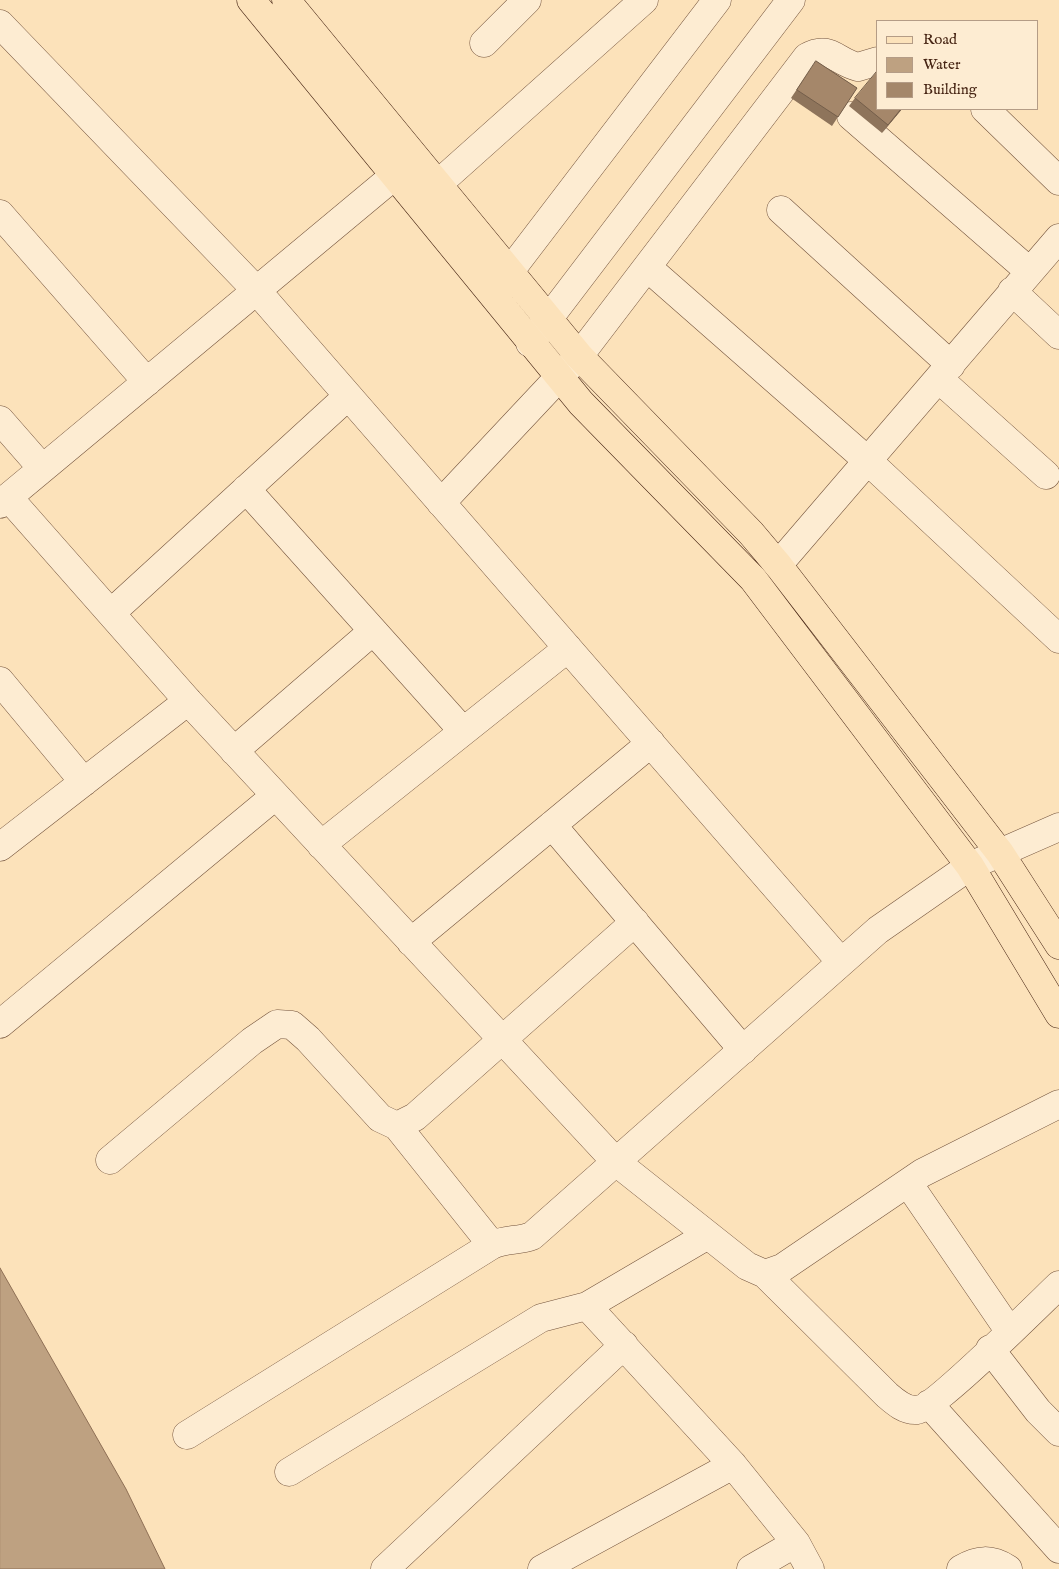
<!DOCTYPE html>
<style>
body{margin:0}
#map{position:relative;width:1059px;height:1569px;overflow:hidden;background:#fce2ba;font-family:"IM FELL English",serif}
canvas{display:block}
.legend{position:absolute;left:876px;top:20px;width:162px;height:90px;box-sizing:border-box;background:#fdecd2;border:1px solid #b49c86;margin:0;padding:6px 9px;list-style:none;font-size:15px;color:#462413}
.legend li{display:flex;align-items:center;gap:10px;height:25px}
.legend b{width:25px;border:1px solid #b49c86}
</style>
<div id="map">
<canvas width="1059" height="1569"></canvas>
<ul class="legend">
<li><b style="height:6px;background:#fce2ba"></b>Road</li>
<li><b style="height:14px;background:#bea181"></b>Water</li>
<li><b style="height:14px;background:#a5876a"></b>Building</li>
</ul>
</div>
<script>
const ctx = document.querySelector('canvas').getContext('2d');
ctx.lineJoin = 'round';
function fillPath(path, color) { ctx.fillStyle = color; ctx.fill(path, 'evenodd'); }
function trace(path, color, width, dash) { ctx.strokeStyle = color; ctx.lineWidth = width; ctx.lineCap = dash ? 'butt' : 'round'; ctx.setLineDash(dash || []); ctx.stroke(path); }
const water = new Path2D(`
 M0,1268L126,1489L165,1569H0Z`);
fillPath(water, '#bea181');
trace(water, '#8e6f55', 1);
const minor = new Path2D(`
 M0,24L257,291L841,962
 M484,43L527,0
 M985,109L1059,181
 M851,116L1029,271
 M438,184L644,0
 M781,210L951,365
 M0,214L147,382
 M647,267L868,461L1059,639
 M494,288L510,271L717,0
 M1012,291L1059,335
 M530,343L791,0
 M939,379L1046,475
 M0,420L42,468
 M246,489L463,731
 M8,497L188,701L616,1162L747,1266L765,1274L782,1268L922,1173L1059,1104
 M441,503L579,356L807,57C830,44 836,62 858,67L878,61
 M0,504L394,176L411,158
 M778,565L1059,238
 M111,613L348,396
 M0,681L84,782
 M234,751L373,631
 M552,825L743,1050
 M321,845L568,648
 M0,847L188,701
 M411,942L651,743
 M0,1024L275,796
 M397,1126L492,1245
 M110,1160L252,1041L277,1024L292,1025L308,1039L380,1118L397,1126L415,1117L635,922
 M908,1183L1010,1332
 M765,1274L887,1395C895,1402 905,1411 917,1410C935,1408 1039,1304 1059,1285
 M587,1306L733,1465L796,1543L810,1569
 M990,1349L1038,1411L1059,1432
 M929,1404L1059,1549
 M187,1435L492,1245C505,1239 519,1241 532,1236L878,930L970,866L1059,827
 M289,1472L541,1318L587,1306L708,1235
 M385,1569L624,1345
 M542,1569L733,1465
 M751,1569L796,1543
 M961,1569C978,1559 991,1558 1008,1569`);
const major = new Path2D(`
 M251,0L581,403L753,579L970,866L1059,1014
 M286,0L579,356L751,533L778,565L1000,853L1059,945`);
trace(minor, '#74543d', 29);
trace(major, '#462413', 29);
trace(minor, '#fdecd2', 28);
trace(major, '#fce2ba', 28);
fillPath(new Path2D(`
 M816,61L857,88L832,126L791,98Z
 M855,98L902,109L882,133L849,106Z`), '#8e745b');
fillPath(new Path2D(`
 M901,109H902L882,133L888,125Z`), '#745e4a');
const building = new Path2D(`
 M816,61L857,88L838,117L797,90Z
 M878,70V109H901L888,125L855,98Z`);
fillPath(building, '#a5876a');
trace(building, '#745e4a', 1);
</script>
